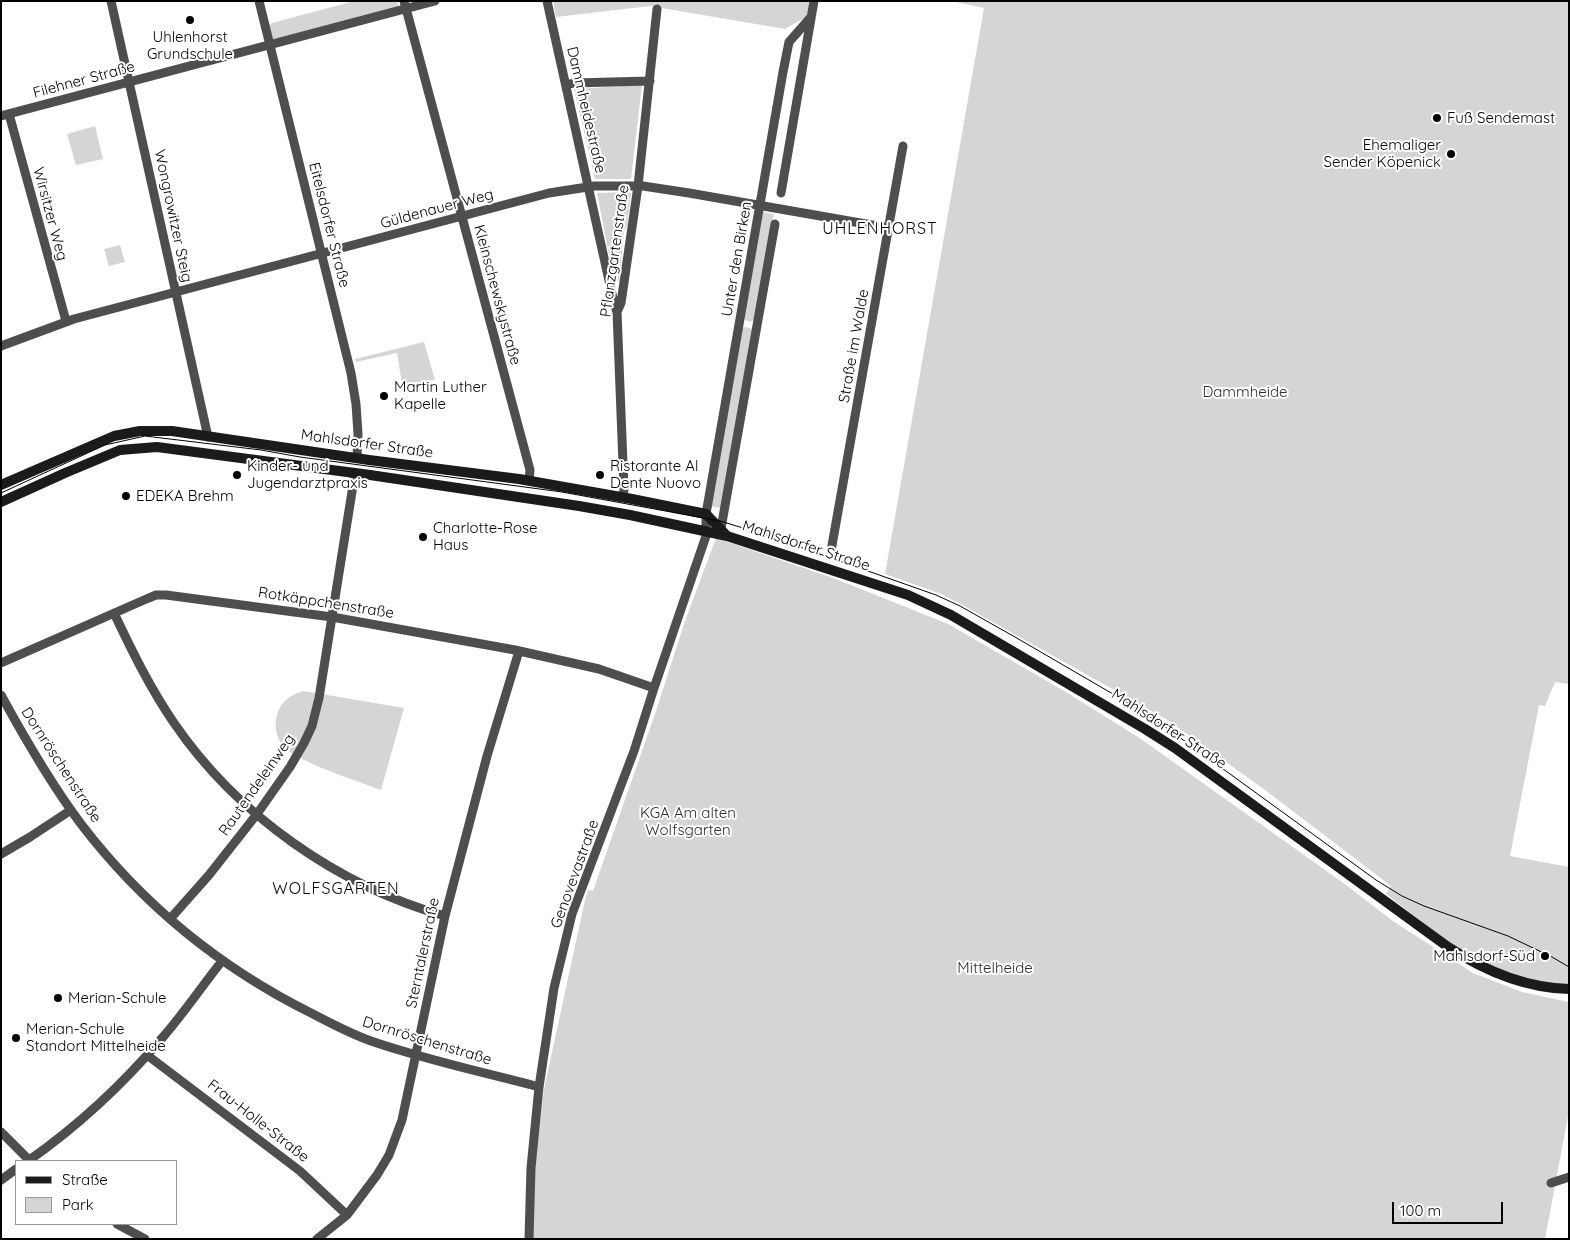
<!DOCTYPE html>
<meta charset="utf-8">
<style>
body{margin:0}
#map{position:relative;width:1570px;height:1240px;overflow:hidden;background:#fff;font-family:Quicksand,sans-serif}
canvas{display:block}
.frame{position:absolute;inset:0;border:2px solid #000;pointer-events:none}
.legend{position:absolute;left:15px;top:1160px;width:162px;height:65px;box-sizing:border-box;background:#fff;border:1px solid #999;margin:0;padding:6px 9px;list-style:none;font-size:15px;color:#000}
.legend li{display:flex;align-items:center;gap:10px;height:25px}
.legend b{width:25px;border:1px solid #999}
.scale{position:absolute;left:1392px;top:1202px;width:111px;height:22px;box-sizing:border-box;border:2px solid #000;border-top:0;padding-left:6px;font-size:15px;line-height:18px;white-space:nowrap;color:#000;-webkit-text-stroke:4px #fff;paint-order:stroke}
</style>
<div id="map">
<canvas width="1570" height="1240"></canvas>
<div class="frame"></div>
<ul class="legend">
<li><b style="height:6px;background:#1b1b1b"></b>Straße</li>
<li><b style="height:14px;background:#d5d5d5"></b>Park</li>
</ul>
<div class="scale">100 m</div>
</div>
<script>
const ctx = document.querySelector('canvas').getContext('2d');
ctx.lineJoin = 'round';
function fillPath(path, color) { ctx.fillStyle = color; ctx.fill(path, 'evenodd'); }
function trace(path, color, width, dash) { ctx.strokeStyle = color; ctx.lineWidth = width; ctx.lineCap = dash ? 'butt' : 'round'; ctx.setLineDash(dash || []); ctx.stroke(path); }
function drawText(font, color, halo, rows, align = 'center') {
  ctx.font = font + ' Quicksand,sans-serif'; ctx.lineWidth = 4; ctx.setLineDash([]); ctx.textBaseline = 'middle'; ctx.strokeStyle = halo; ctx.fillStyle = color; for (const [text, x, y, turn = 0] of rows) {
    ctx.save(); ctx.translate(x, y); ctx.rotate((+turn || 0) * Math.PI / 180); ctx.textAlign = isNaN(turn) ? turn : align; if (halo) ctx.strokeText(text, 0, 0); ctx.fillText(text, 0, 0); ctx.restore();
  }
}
fillPath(new Path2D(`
 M354,1H397L399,7L276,40L272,38L269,26L272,23Z
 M553,1H810L808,16L785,29L650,6L556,17Z
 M951,1H1569V684L1555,682L1545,706L1539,705L1510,856L1569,867V984L1564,985L1524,979L1483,964L1461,952L1386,894L1391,886L1265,790L1166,719L964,606L941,594L885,574L984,8Z
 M642,85L631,179H595L574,89Z
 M95,126L103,159L76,165L67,134Z
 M629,192L631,194L627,225L624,232L619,281H614L597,193Z
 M763,212L774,214L754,320L749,322L744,319Z
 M120,245L125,262L109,266L104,249Z
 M744,327L750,328L752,330L721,508L710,506L742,329Z
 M424,342L435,380L402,384L397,353L356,362L355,359Z
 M716,538L836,579L948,624L1066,692L1141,739L1342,882L1393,921L1473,973L1522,992L1569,1002V1111L1545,1239H533V1184L544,1089L585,900L588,890L593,891L656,711L685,621Z
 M304,691L404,708L381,790C358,781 296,762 282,745C276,736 274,725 277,715C280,702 291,694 304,691Z`), '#d5d5d5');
trace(new Path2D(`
 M111,1L208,437
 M259,1L351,373L356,404L358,434L357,458
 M404,1L530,470L529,480
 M547,1L614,303L617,312
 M566,85L574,83L650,81
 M9,114L66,321
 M1,116L435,1
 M781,193L814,1
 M1,346L74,319L549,193L594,186H643L689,193L889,228
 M623,497L624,489L617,312L621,303L638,186L657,9
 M720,534L775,224
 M831,551L903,146
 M114,613C132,651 150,688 174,723C237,815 338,886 445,916
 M1,663L144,600L156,595H166L332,617L515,650L599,669L654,688
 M1,695C25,739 51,784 81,824C143,905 222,969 313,1014C332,1024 351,1034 371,1041C426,1060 483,1072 539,1087
 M1,854L30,837L71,810
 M170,919L209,875L257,814L290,767L304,743L312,726L319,698L355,473
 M147,1055L300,1171L347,1215
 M1,1132L30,1161
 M28,1161C78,1126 124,1083 163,1037C184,1013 202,986 222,961
 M1,1180L16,1169
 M1551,1183L1569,1177
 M117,1224L145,1239
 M317,1239L347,1215L377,1175L389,1155L402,1120L445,916L487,756L519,651
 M529,1239L531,1168L539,1087L554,988L572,914L634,751L654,688L706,536V514L783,72L789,42L811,17`), '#4e4e4e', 9);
trace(new Path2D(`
 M1,485L114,436L140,431H172L369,460L519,479L632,499L706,514L726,535
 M1,502L65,473L120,450L157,447L370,475L579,506L630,515L727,536L908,595L951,615L1145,729L1175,748L1448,947C1485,971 1525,988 1569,989`), '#1b1b1b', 10);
trace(new Path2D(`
 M1,493L105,445L145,436L261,450L300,457L562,492L720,521L763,534L936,595L960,606L1015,637L1125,701L1164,726L1376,880L1402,896L1424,906L1508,936L1552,957L1569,967`), '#000', 1);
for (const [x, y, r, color] of [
 [190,20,5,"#000"],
 [1437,118,5,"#000"],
 [1451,154,5,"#000"],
 [384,396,5,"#000"],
 [237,475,5,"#000"],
 [600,475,5,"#000"],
 [126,496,5,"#000"],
 [423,537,5,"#000"],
 [1545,956,5,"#000"],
 [58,998,5,"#000"],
 [16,1038,5,"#000"]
]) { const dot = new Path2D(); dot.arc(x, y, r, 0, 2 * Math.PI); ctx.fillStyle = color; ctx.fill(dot); trace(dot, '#fff', 2); }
drawText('15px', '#000', '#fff', [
 ["Uhlenhorst",190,37,"center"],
 ["Grundschule",190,54,"center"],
 ["Fuß Sendemast",1447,118],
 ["Ehemaliger",1441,145,"right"],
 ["Sender Köpenick",1441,162,"right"],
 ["Martin Luther",394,387],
 ["Kapelle",394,404],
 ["Kinder- und",247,466],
 ["Jugendarztpraxis",247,483],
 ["Ristorante Al",610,466],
 ["Dente Nuovo",610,483],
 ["EDEKA Brehm",136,496],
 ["Charlotte-Rose",433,528],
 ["Haus",433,545],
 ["Mahlsdorf-Süd",1535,956,"right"],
 ["Merian-Schule",68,998],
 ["Merian-Schule",26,1029],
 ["Standort Mittelheide",26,1046]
], 'left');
drawText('15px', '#000', '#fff', [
 ["Filehner Straße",84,80,-15],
 ["Dammheidestraße",586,110,77],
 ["Güldenauer Weg",437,209,-15],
 ["Wirsitzer Weg",50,214,75],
 ["Wongrowitzer Steig",173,216,78],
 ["Eitelsdorfer Straße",329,225,76],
 ["Pflanzgartenstraße",615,251,-82],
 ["Unter den Birken",737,259,-80],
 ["Kleinschewskystraße",497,295,75],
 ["Straße im Walde",854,346,-80],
 ["Mahlsdorfer Straße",367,444,8],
 ["Mahlsdorfer Straße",806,546,18],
 ["Rotkäppchenstraße",326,603,9],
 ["Mahlsdorfer Straße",1169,729,33],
 ["Dornröschenstraße",61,765,57],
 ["Rautendeleinweg",257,785,-55],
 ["Genovevastraße",575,874,-70],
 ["Sterntalerstraße",423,953,-78],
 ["Dornröschenstraße",427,1041,17],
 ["Frau-Holle-Straße",258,1121,38]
]);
drawText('15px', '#2c2c2c', '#fff', [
 ["Dammheide",1245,392],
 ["KGA Am alten",688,813],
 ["Wolfsgarten",688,830],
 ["Mittelheide",995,968]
]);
ctx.letterSpacing = '1px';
drawText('16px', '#000', '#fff', [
 ["UHLENHORST",880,229],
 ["WOLFSGARTEN",336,889]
]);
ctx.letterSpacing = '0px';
</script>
